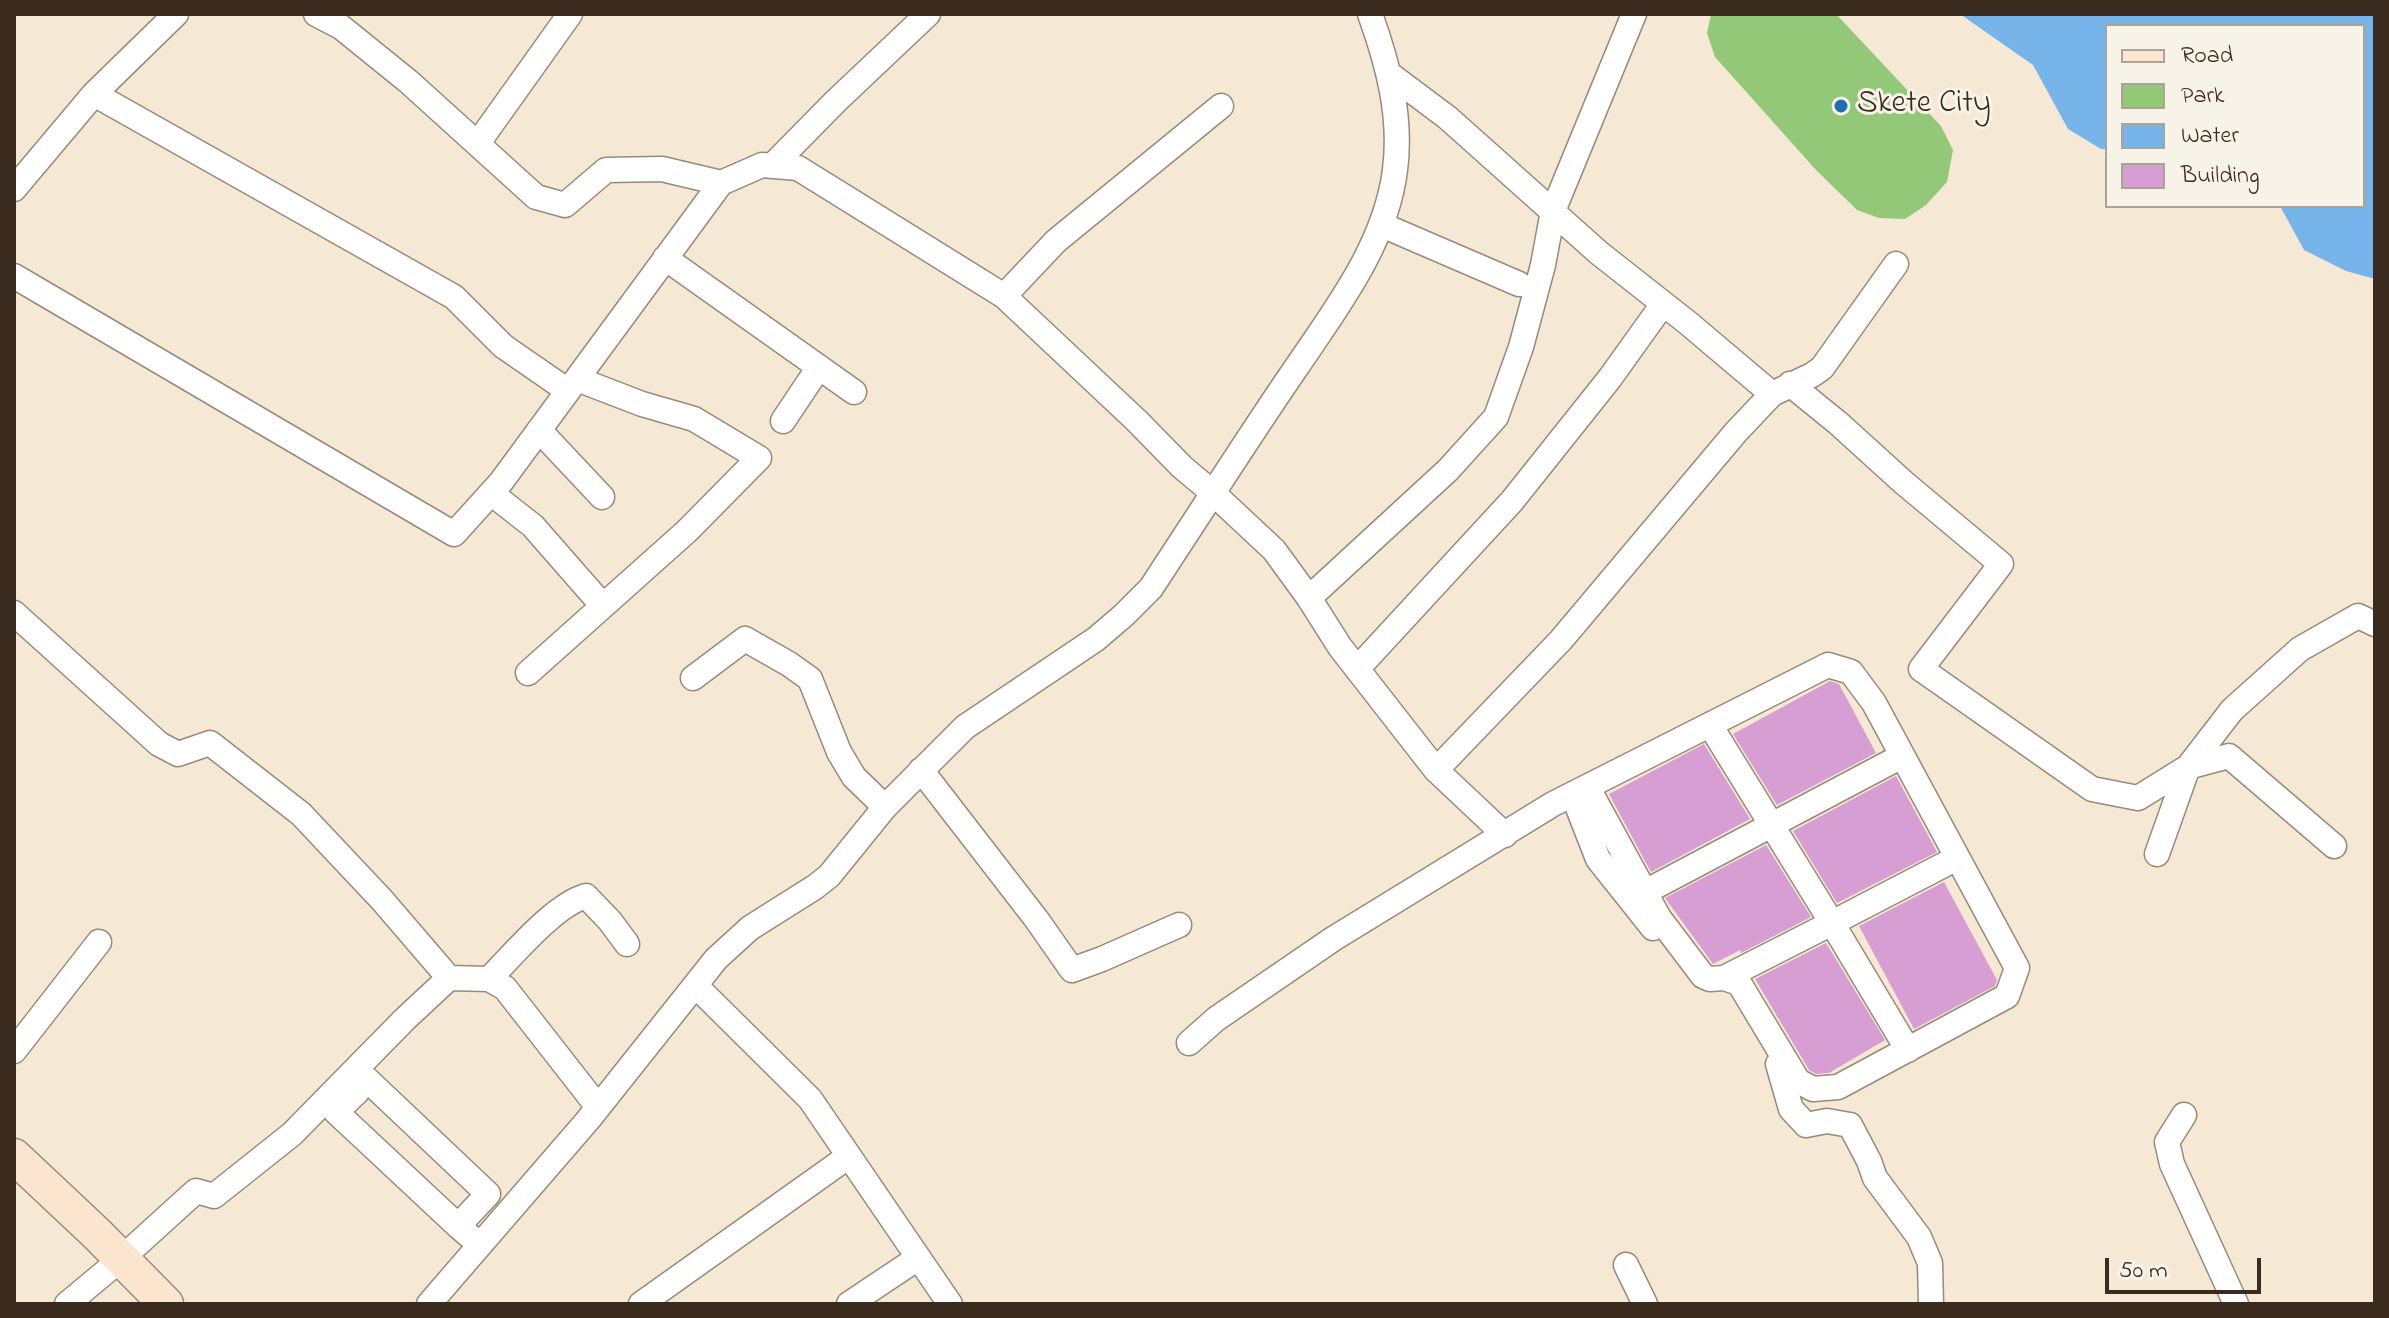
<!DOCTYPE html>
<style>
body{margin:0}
#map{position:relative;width:2389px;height:1318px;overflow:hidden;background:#f5e9d5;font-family:"Indie Flower",sans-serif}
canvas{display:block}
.frame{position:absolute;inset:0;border:16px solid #3b2a1e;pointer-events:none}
.legend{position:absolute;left:2105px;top:24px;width:260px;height:184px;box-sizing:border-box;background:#f7f3e8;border:2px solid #aca397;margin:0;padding:10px 14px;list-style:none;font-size:24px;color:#3b2a1e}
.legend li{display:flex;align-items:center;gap:16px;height:40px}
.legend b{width:40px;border:2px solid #aca397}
.scale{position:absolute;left:2105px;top:1258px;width:156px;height:36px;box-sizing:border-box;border:4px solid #3b2a1e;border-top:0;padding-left:10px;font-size:24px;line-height:28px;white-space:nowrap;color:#3b2a1e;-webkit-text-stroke:6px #f7f3e8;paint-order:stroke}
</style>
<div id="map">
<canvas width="2389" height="1318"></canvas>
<div class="frame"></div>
<ul class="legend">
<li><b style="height:10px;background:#fce5cf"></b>Road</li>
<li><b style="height:22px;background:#94c879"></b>Park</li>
<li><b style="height:22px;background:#77b4e9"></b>Water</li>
<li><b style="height:22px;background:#d69ed2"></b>Building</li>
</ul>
<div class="scale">50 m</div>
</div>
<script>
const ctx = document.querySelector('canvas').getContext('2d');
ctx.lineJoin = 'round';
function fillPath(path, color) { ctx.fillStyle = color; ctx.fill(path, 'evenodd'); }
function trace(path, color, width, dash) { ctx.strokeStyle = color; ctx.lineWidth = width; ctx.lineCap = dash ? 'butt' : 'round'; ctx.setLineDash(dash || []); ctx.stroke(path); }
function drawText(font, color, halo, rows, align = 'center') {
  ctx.font = font + ' "Indie Flower",sans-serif'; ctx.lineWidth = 6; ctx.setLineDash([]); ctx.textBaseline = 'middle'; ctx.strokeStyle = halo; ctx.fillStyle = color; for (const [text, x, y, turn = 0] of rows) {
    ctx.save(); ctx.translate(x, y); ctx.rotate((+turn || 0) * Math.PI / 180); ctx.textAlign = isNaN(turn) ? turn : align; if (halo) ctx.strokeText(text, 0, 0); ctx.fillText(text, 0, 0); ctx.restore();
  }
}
fillPath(new Path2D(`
 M1711,14H1836L1941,126L1953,150L1947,182L1926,205L1905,219L1879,218L1857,210L1816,170L1715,57L1707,33Z`), '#94c879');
fillPath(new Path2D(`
 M1960,14H2375V279L2346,271L2304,250L2280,206H2363V26H2107V149H2101L2068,129L2033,65Z`), '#77b4e9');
fillPath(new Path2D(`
 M1830,681L1839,684L1876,753L1777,805L1733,734Z
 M1704,744L1750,819L1651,872L1609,794Z
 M1896,776L1937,852L1837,903L1793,831Z
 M1766,845L1811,917L1741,953L1740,950L1713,964L1665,898Z
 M1944,882L1997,980L1995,986L1914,1029L1859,926Z
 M1826,943L1885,1040L1829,1073L1816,1074L1809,1070L1755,979Z`), '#d69ed2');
const street = new Path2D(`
 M316,14L341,27L409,82L536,197L565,205L606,170L662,169L721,183
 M1388,73L1448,118L1599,253L1688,323L1772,394
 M94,94L454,297L503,346L568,391
 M478,143L570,14
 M772,166L836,101L928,14
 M14,189L94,94L176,14
 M1382,225L1519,284
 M665,258L854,392
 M14,276L454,534L501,482L721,183L762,165L798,168L1004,296L1137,421L1182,467L1213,493C1241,450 1269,407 1298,365C1338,306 1386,243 1395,170C1402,116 1388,64 1370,14
 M1004,296L1056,241L1221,106
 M1790,384L1838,423L1903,482L2001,564L1921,669L2092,789L2138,798L2188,767L2232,710L2300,649L2358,616L2375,624
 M783,421L819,367
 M539,430L602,497
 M491,493L533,526L603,606
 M1309,598L1448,470L1496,417L1521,347L1543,265L1553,211L1634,14
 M14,613L159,744L178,754L210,743L301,814L382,900L449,978
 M1357,669L1512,501L1610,378L1663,304
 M528,673L687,531L759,458L694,419L642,404L577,379
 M693,678L745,639L789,664L810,679L839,752L854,777L885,807
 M1710,725L1832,923L1957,858
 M921,770L1037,920L1072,970L1102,959L1179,925
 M1436,770L1561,640L1736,432L1772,394L1812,375L1822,368L1896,264
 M1573,795L1598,859L1653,928
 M2157,854L2188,767L2229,756L2334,846
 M1645,892L1902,756
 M1724,978L1832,923L1908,1050
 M489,979C513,955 554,905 586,896L610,921L627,944
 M696,986L810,1099L950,1304
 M1189,1043L1216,1019L1333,939L1553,804L1828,665L1851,672L1874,703L2017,968L2007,996L1838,1087L1813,1089L1798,1081L1739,983L1724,978L1710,979L1703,976L1659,918L1588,788
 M14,1051L99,942
 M1778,1064L1791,1109L1806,1125L1827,1121L1850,1125L1869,1161L1875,1178L1919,1237L1930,1263L1931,1304
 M357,1070L488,1194L458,1226L480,1245
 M357,1092L336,1112L458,1226
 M2184,1115L2167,1142L2172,1164L2236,1304
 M1626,1265L1645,1304
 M67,1304L121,1259L196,1191L214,1196L292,1134L405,1019L449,978L489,979L505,988L598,1107
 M429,1304L588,1120L716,959L750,928L815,887L829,876L885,807L965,727L1096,639L1124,615L1151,588L1213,493L1274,550L1309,598L1340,647L1436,770L1505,835
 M641,1304L849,1156
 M849,1304L918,1258`);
const secondary = new Path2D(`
 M14,1156L97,1234L166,1304`);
trace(street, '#988a7a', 27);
trace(secondary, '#988a7a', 37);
trace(street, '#fff', 24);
trace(secondary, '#fce5cf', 34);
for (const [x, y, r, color] of [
 [1841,106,8,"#1f6fb2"]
]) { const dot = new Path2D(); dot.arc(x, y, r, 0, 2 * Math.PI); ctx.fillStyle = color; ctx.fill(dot); trace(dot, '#f7f3e8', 3); }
drawText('32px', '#3b2a1e', '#f7f3e8', [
 ["Skete City",1857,106]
], 'left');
</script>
